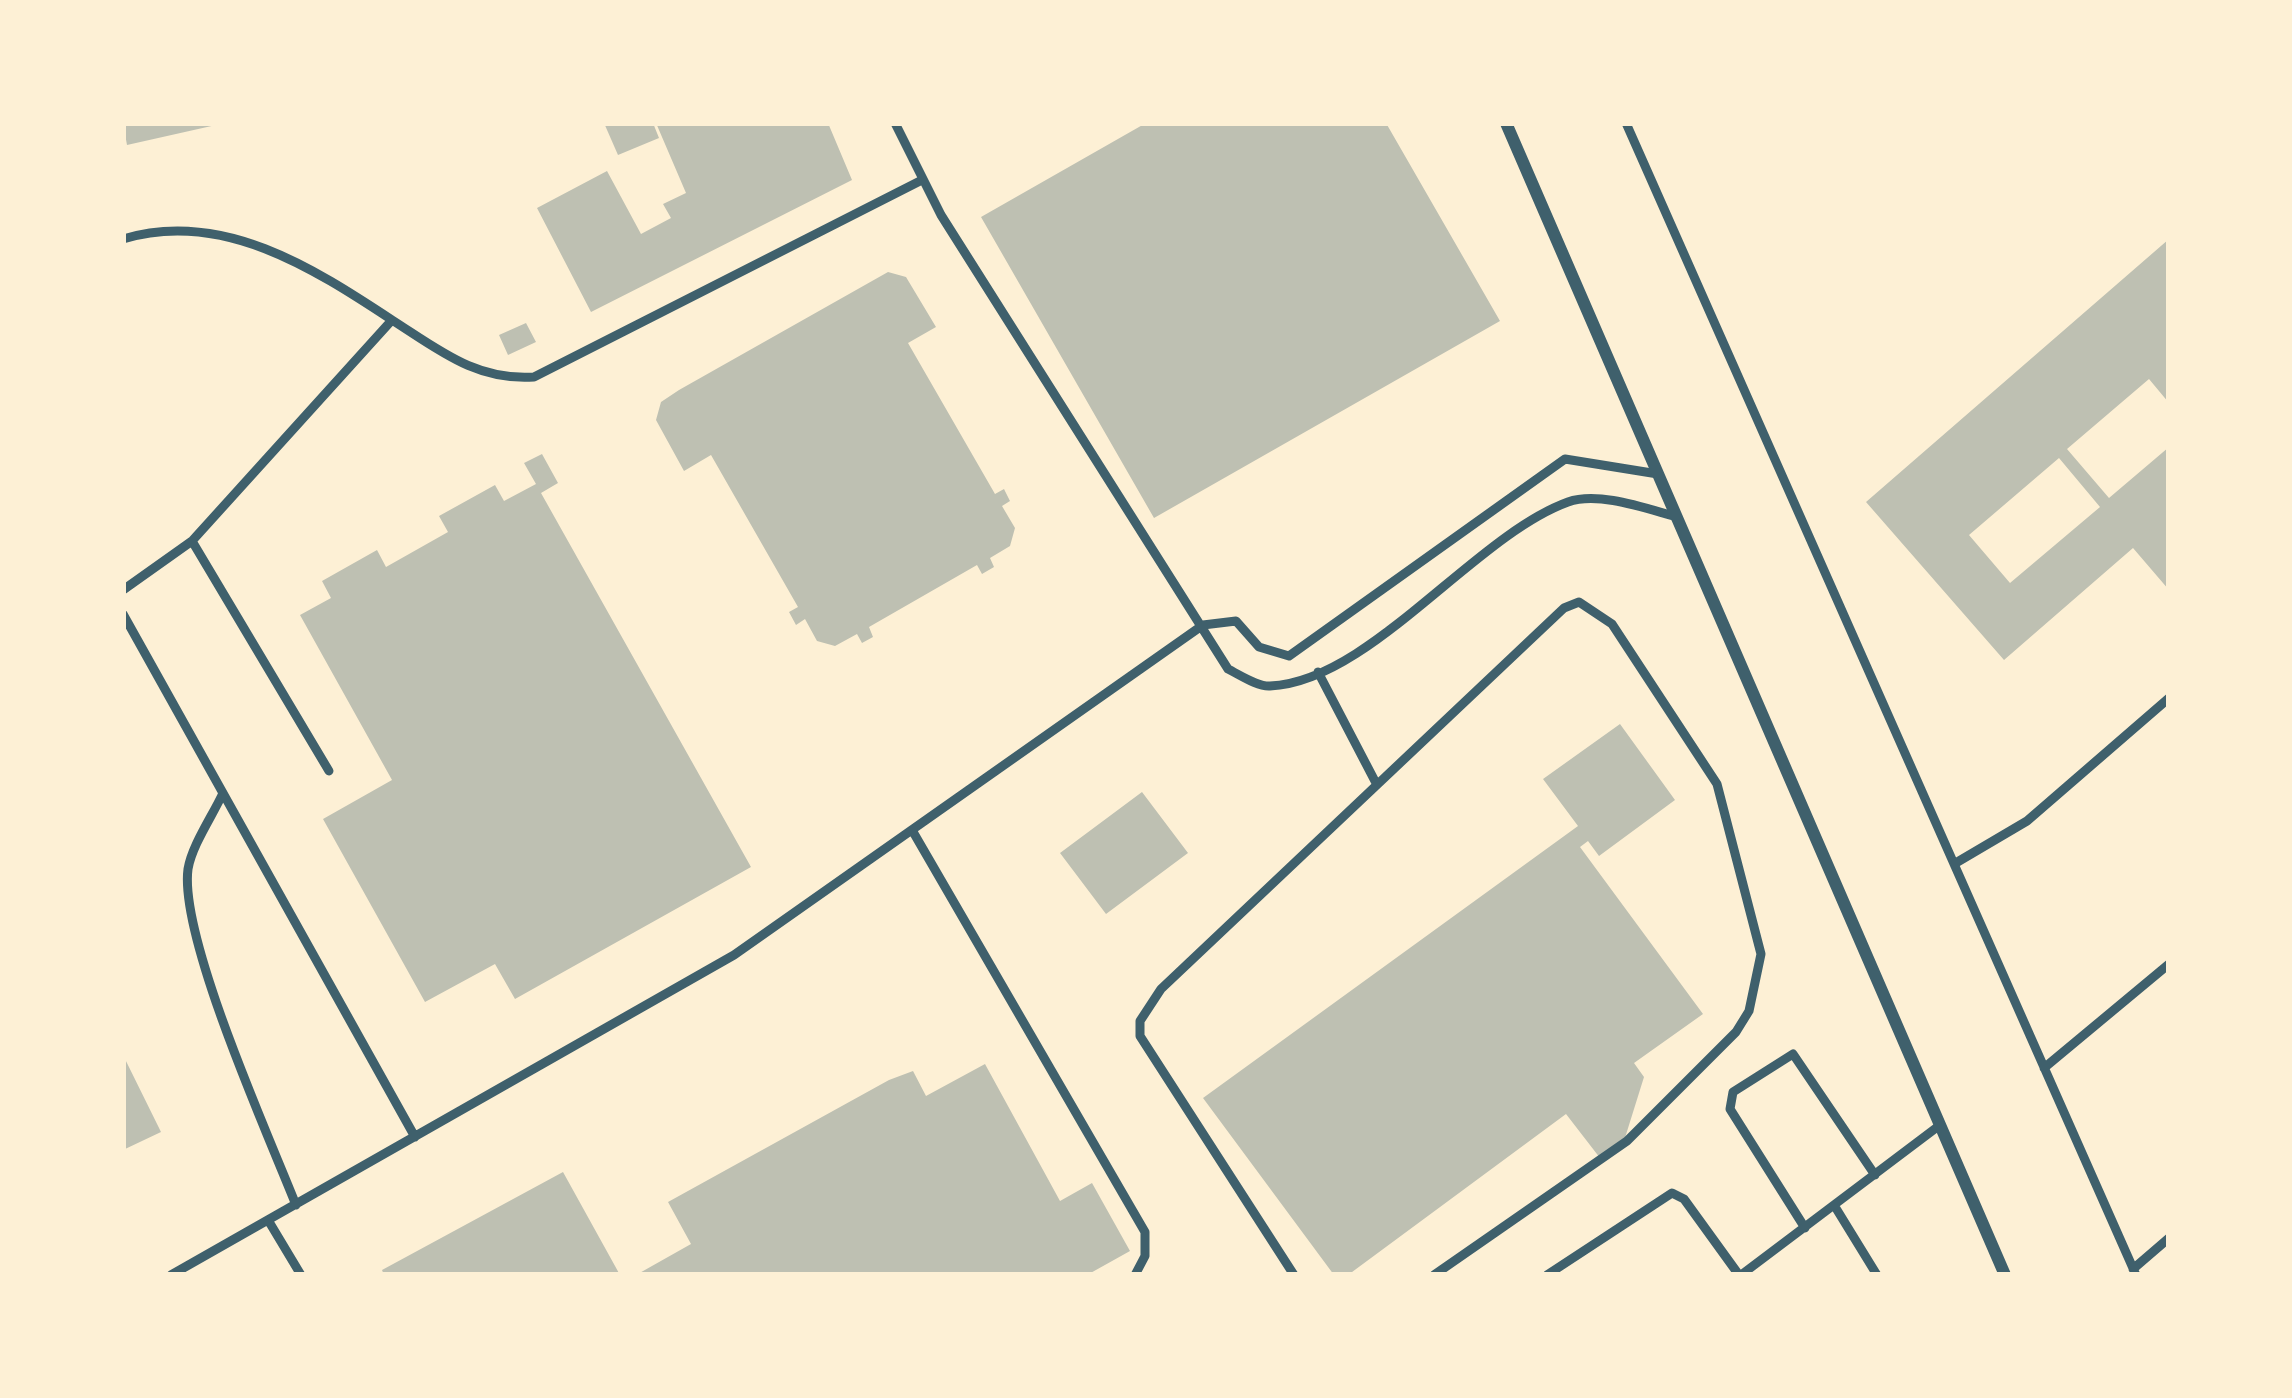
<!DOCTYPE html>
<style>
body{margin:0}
#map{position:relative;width:2292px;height:1398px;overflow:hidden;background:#fdf0d5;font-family:Roboto,sans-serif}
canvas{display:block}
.frame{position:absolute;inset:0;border:126px solid #fdf0d5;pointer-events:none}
</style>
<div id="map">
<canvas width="2292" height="1398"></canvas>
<div class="frame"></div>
</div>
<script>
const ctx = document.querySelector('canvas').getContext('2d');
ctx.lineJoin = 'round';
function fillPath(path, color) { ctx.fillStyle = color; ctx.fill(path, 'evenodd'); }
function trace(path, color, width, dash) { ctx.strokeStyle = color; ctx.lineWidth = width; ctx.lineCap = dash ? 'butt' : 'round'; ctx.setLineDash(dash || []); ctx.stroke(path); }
fillPath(new Path2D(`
 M123,123H216V125L127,145Z
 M604,123H653L659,138L618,155Z
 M656,123H828L852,180L591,312L537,208L607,171L641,234L671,218L663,204L686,193Z
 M1146,123H1386L1500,321L1154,518L981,217Z
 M2169,239V403L2149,379L2067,449L2109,498L2169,447V590L2133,548L2004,660L1866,502ZM2059,458L2100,507L2010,583L1969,535Z
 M888,272L906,277L936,327L908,343L995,494L1004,489L1010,501L1002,506L1015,528L1010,546L990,558L994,567L982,574L977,565L869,627L873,637L862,643L857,634L835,646L817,641L805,619L796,625L789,612L798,607L711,455L684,471L656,420L661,402L679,390Z
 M526,323L536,342L508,355L499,335Z
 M542,454L558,483L541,493L751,867L515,999L495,964L425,1002L323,819L392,780L300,615L331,598L322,581L377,550L386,567L448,532L439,516L495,485L504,501L536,484L524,463Z
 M1620,724L1675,800L1599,856L1588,841L1580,847L1703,1014L1634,1063L1644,1077L1624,1141L1600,1158L1566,1114L1348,1275H1334L1203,1098L1578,826L1543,779Z
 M1142,792L1188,853L1106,914L1060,853Z
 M123,1055L161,1132L123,1150Z
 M985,1064L1060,1201L1092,1183L1130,1251L1087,1275H636L691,1244L668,1202L889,1080L913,1071L926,1096Z
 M563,1172L620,1275H384L382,1270Z`), '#bec0b2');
trace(new Path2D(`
 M895,123L941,215L1228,669C1240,675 1258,687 1270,686C1369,682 1474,536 1568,502C1599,491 1647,509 1677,517
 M1626,123L2136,1275
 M123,239C222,209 313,268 392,320
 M192,541L329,771
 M123,590L192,541L392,320C439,350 476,381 534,377L922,180
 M123,614L415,1137
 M1318,672L1377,785
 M223,793C213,815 192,845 188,869C179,937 268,1134 296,1205
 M912,830L1145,1232V1256L1135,1275
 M1954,864L2027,821L2169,698
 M2044,1068L2169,964
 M1834,1205L1877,1275
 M268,1220L301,1275
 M1805,1228L1730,1109L1733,1092L1793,1054L1875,1175
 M2133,1269L2169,1238
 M171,1275L734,955L1203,625L1236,621L1259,647L1289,656L1565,459L1658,474
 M1294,1275L1140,1036V1021L1161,989L1564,608L1579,602L1612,624L1717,784L1761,954L1749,1011L1736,1032L1627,1141L1434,1275
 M1547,1275L1672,1193L1684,1199L1739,1275
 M1741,1275L1940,1125`), '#3f606c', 9);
trace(new Path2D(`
 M1506,123L2005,1275`), '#3f606c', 12);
</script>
